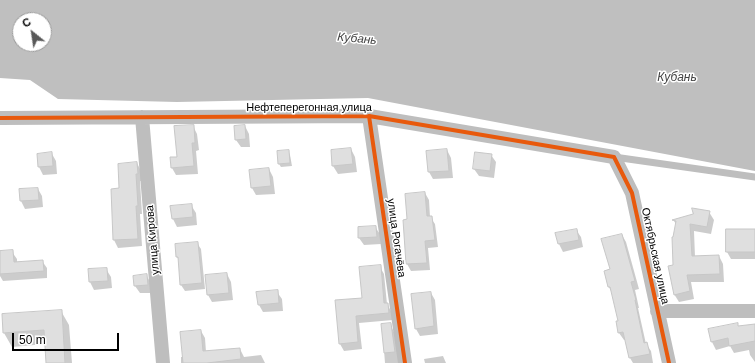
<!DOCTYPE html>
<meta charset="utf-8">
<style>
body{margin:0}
#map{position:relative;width:755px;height:363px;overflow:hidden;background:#fff;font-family:Helvetica,sans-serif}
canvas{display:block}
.north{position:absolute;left:12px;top:12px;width:40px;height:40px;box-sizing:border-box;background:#fff;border:1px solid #999;border-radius:50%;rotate:330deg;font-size:11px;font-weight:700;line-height:16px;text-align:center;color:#000}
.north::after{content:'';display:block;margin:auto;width:14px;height:18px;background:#595959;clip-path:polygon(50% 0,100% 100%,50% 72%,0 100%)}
.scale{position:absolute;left:12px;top:333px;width:107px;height:18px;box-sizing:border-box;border:2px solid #000;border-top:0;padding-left:5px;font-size:12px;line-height:14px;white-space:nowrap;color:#000;-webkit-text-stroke:3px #fff;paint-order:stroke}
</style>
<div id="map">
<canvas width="755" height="363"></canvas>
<div class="north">С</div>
<div class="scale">50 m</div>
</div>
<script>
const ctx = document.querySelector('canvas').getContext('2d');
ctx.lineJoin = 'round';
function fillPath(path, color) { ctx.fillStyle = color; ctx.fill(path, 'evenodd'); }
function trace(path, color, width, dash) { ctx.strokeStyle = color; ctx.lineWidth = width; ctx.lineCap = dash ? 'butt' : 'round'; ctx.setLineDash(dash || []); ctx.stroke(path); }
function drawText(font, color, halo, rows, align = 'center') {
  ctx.font = font + ' Helvetica,sans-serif'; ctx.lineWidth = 3; ctx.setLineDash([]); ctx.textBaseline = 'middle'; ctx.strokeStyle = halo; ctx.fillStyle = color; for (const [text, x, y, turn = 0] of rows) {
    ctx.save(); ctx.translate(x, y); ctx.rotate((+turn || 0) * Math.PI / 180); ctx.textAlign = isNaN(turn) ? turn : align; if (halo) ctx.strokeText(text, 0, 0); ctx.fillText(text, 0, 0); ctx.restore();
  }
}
fillPath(new Path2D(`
 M0,0H755V171L368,98L177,102L58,99L30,80L0,78ZM20,20H44V44H20Z`), '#bfbfbf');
fillPath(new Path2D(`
 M193,126L197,134L199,150L196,151L198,174L176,175L172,168L171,158H178Z
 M245,126L249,134L250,147H241L236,140Z
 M351,149L355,157L357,172L338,174L333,166L332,151Z
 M447,150L451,158L453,178L433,179L429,172Z
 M288,151L290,155L292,166L281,167L279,164Z
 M38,154H52L56,161L57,174L43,175L39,167Z
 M491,155L496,162L494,178L479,176L474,169Z
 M137,163L141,171L142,181H140L142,214H140L142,246L118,248L114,240L112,190L120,189Z
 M269,169L273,177L275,194L256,195L252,188Z
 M38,189L42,196L43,207L25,209L21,201L20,190Z
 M425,193L429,200L430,217L435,224L438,247L428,248L430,270L411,271L407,264L408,220Z
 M191,205L196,213L197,225L177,227L173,219L171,207Z
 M709,212L714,220L711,234L694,231L695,257L719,256L723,264L724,282H691L694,299L679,302L674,294L677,226L674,221Z
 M375,227L380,234L381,244L364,245L359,238Z
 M576,230L581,237L583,247L563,252L559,244L557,234Z
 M755,230V259H731L727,252Z
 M622,235L626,242L639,289L635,290L639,308H638L646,344L651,351L653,363H633L630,358L626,340H624L619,333V322L612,293L609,287L611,270Z
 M197,243L201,249L205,289L185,291L181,285L180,262L177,257L176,245Z
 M0,252H12L17,259V263L42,261L47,268V278L3,281L0,276Z
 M380,267L384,274L387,304L391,311L393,320L359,323L362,349L344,351L340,344Z
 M106,269L111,277L112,288L94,290L90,282L89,270Z
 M227,274L231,282L233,300L212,302L208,295Z
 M146,275L151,283L152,293H140L135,286Z
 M277,292L282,299L283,311L263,312L259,305Z
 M431,293L435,300L438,334L420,336L416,329Z
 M61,311L69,325L72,363H47L46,344L12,347L4,333Z
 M390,324L394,332L399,363H385L382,325Z
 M755,325V362L750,355L749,350L734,353L730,346L716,350L712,342L709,330Z
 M201,331L205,338L206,352L240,349L244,357L261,355L265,363H181V357H183Z
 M443,356L446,363H425L424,359Z`), '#0003');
const building = new Path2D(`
 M194,125L195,143H192L194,166L171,168L170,157H177L174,126Z
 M245,125L246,139L235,140L234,126Z
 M351,148L353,164L332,166L331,150Z
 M447,149L449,171L428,172L426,151Z
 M289,150L290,163L278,164L277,151Z
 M52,152L53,166L38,167L37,154Z
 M475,152L492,154L490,171L473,169Z
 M137,162L138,174H136L138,206H136L138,239L113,240L111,189L119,188L118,164Z
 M269,168L271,186L251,188L249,170Z
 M38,188L39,200L20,201L19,189Z
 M425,192L427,216H432L435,240L425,241L427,263L406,264L403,220L407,219L405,194Z
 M192,204L193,217L172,219L170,206Z
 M692,208L710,211L707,227L690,224L692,256L719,255L720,274L687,275L690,291L674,295L668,266L673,265L672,237H673L676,221L672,220L693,214Z
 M376,226L377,237L358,238V227Z
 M577,229L579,240L558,244L555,233Z
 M726,229H755V252H726Z
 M622,234L635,281L631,282L636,300H635L644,343L647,342L650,354L629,358L623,332L618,333L616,321H618L610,287H608L604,271L610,269L601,239Z
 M198,242L202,283L180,285L178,257H176L175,244Z
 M13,250L14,262L43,260L44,271L0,274V251Z
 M381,265L384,303H388L389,313L356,316L358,342L339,344L335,300L362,298L359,267Z
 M107,268L108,281L89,282L88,269Z
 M227,273L229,293L207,295L205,275Z
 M147,274L148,285L134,286L133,276Z
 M278,290L279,303L258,305L256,292Z
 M431,292L434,326L415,329L411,294Z
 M62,310L65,363H46L44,330L3,333L2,314Z
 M391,323L395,352L384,353L381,324Z
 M738,323V326L755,324V341L729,346L728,338L711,342L708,329Z
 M201,330L203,351L240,348L241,359L207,363H183L180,332Z`);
fillPath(building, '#dfdfdf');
trace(building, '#c7c7c7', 1);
trace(new Path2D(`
 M614,157L755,177`), '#bebebe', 7);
trace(new Path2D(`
 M369,116L405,363
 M142,117L163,363
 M0,118L369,116L614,157L632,193L669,363
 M657,311H755`), '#bebebe', 14);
trace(new Path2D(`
 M369,116L405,363
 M0,118L369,116L614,157L632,193L669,363`), '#e8590c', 4);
drawText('11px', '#000', '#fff', [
 ["Нефтеперегонная улица",309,108],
 ["улица Рогачёва",396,238,82],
 ["улица Кирова",153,240,-95],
 ["Октябрьская улица",655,256,78]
]);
drawText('italic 12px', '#444', '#fff', [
 ["Кубань",357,39,5],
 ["Кубань",677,78]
]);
</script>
